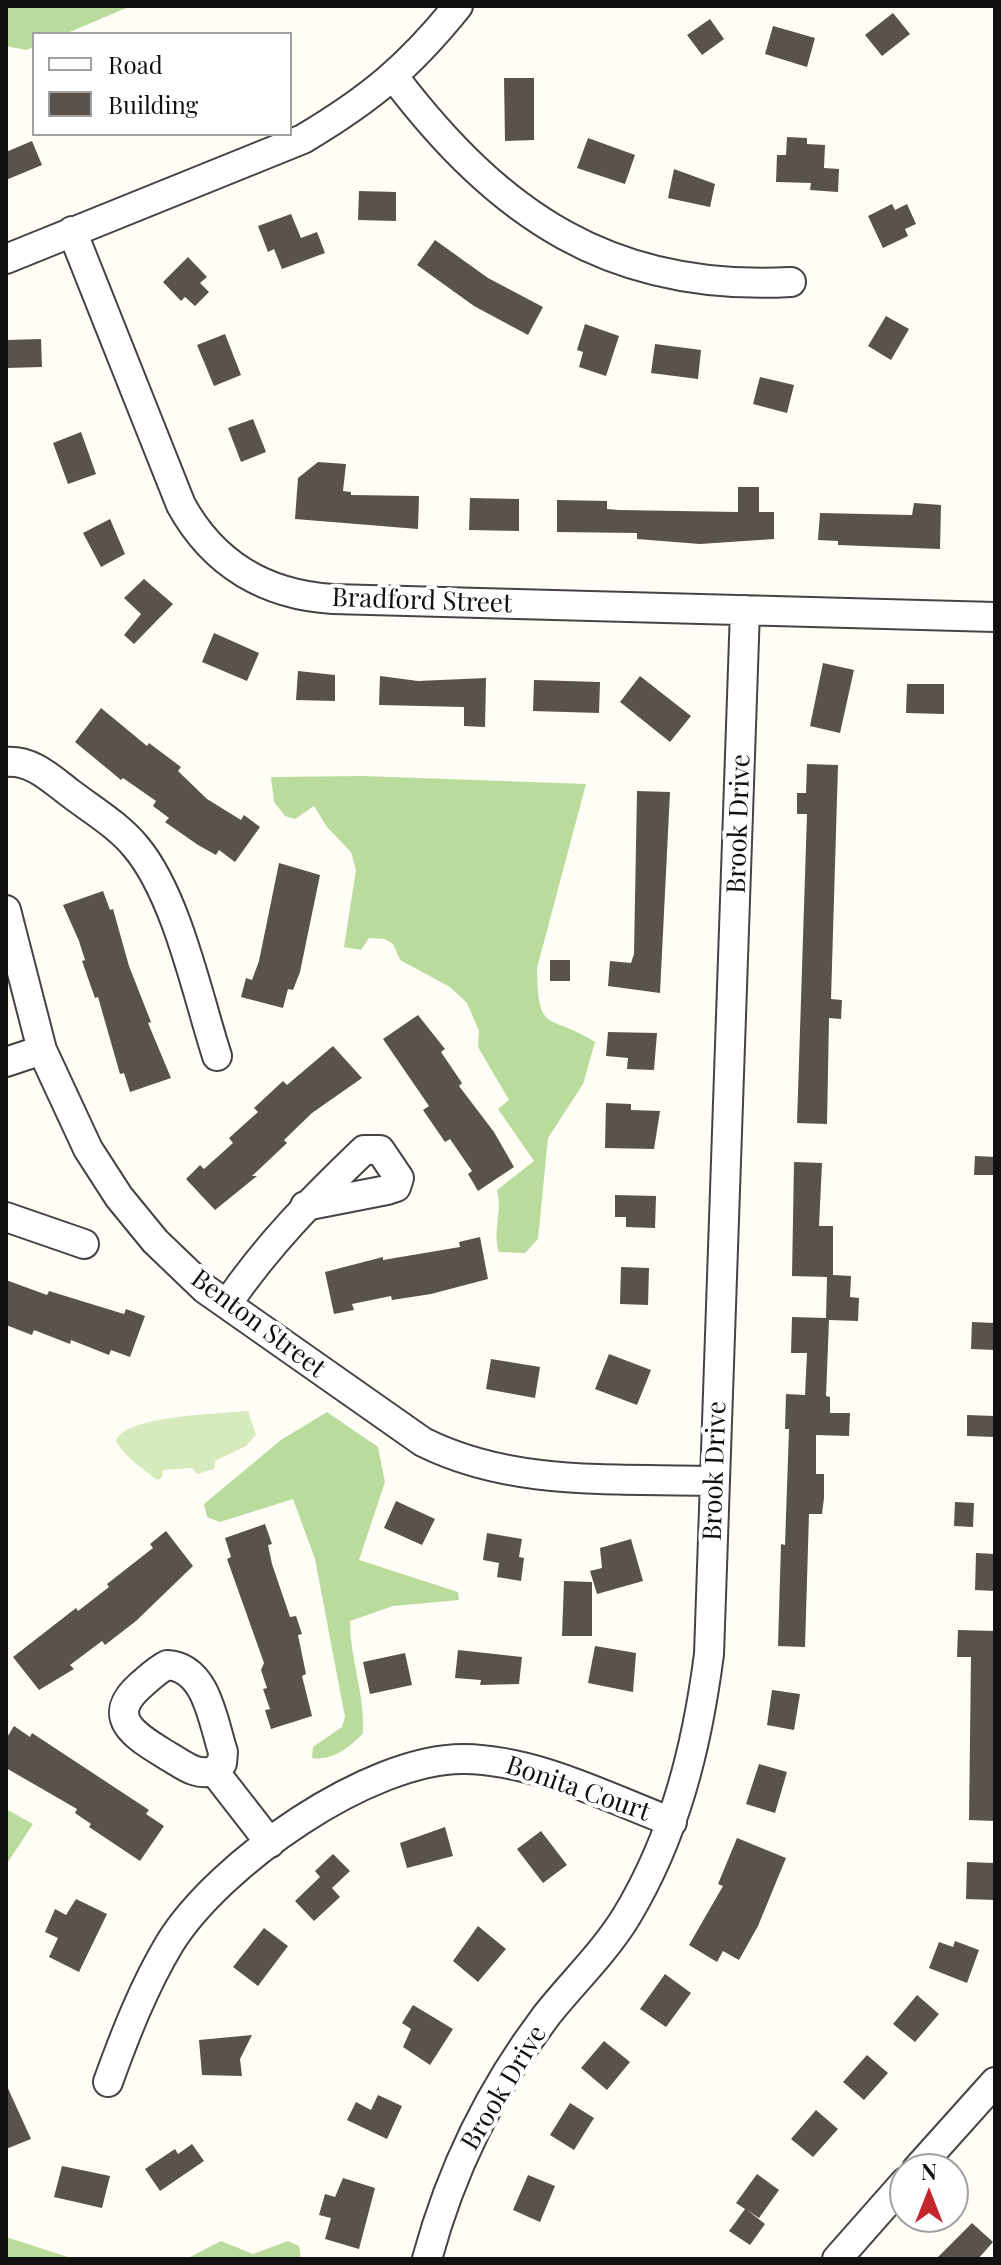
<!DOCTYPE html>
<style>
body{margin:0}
#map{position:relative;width:1001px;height:2265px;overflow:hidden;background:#fffdf5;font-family:"Playfair Display",serif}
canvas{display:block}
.frame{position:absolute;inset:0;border:8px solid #111;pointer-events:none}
.legend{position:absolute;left:32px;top:32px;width:260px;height:104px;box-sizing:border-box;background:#fff;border:2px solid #a0a0a0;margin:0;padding:10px 14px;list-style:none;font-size:24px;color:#111}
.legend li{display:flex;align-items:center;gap:16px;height:40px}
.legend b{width:40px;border:2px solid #a0a0a0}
.north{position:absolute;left:889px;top:2153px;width:80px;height:80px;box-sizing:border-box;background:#fff;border:2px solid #a0a0a0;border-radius:50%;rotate:0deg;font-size:22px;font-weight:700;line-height:32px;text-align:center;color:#111}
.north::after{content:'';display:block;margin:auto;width:28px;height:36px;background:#c4262e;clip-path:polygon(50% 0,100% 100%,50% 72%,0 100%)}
</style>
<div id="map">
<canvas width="1001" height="2265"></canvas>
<div class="frame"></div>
<ul class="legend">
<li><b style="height:10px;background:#fff"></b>Road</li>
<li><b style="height:22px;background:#5a524d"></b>Building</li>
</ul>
<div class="north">N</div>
</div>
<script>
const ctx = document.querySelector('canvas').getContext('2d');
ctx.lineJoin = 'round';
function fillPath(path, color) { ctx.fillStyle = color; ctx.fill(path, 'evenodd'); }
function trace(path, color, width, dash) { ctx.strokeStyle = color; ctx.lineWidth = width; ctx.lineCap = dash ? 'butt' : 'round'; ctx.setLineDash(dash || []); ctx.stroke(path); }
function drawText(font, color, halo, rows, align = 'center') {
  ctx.font = font + ' "Playfair Display",serif'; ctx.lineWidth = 8; ctx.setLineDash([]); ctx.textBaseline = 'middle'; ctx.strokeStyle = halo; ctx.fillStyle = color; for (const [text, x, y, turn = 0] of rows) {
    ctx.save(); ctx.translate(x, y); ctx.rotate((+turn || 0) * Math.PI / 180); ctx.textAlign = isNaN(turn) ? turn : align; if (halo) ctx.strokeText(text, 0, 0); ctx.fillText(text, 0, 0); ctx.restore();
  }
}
fillPath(new Path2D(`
 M248,1411L256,1435L246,1446L215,1461L214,1469L197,1474L192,1468L163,1470L162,1478L157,1480C142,1468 124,1456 116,1441C125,1415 220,1414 248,1411Z`), '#d5ebbd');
fillPath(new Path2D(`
 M6,6H131L65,34H34V47L26,50L6,46Z
 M363,776L586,784L537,968C538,1037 549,1012 595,1042L583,1084L548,1138L538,1239L525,1253L499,1252C492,1231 503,1212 497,1190L534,1161L498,1109L509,1100L478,1047L479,1031L467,1003L450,987L400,960L393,944L385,939L369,938L361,950L344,947L356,870L351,852L327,827L314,806L295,819L285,816L274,802L271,777Z
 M327,1412L378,1447L385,1482L359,1560L458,1592L459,1600L393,1606L350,1621C350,1659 365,1694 363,1733C351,1747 332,1761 312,1758L313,1747L342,1727L345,1717L315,1559L293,1499L220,1522L207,1517L204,1504L281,1440Z
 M6,1809L33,1824L6,1865Z
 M6,2237L68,2257L73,2259H6Z
 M221,2241L253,2254L288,2241L299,2246L301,2259H186Z`), '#b9dc9c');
fillPath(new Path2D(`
 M893,13L910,34L882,56L865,35Z
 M710,19L724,39L702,55L687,35Z
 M773,26L815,38L807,67L765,54Z
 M504,78H534V140L505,141Z
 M787,137L807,138V144L825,145L824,168L839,169L838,192L810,190L811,183L776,182L777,155H786Z
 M588,138L635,155L625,184L577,168Z
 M32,141L42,165L6,180V152Z
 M674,169L715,184L710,207L668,198Z
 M359,191L396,192V221L358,220Z
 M892,204L895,210L907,204L916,224L905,229L908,236L883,248L868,216Z
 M291,214L301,238L317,232L325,253L282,269L274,249L268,252L258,226Z
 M435,240L488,278L543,307L528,335L474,306L417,265Z
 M188,257L207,277L200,283L209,292L195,306L185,297L181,301L163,282Z
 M886,316L909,329L891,360L868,346Z
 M585,324L619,336L606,376L579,367L583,352L577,350Z
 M225,334L241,375L214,386L197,345Z
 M41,339L42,367L7,368L6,340Z
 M655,344L701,350L698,379L651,373Z
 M760,377L794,385L787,413L753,404Z
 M253,419L266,452L241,462L228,428Z
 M81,432L96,474L68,484L53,443Z
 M318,462L346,464L343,491L351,492V495L419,496L418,529L295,519L298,478Z
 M738,487H759V512H774V539L700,544L637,539V533L557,532V500L607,501V509L619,510L738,512Z
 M470,498L519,499V531L469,530Z
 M914,503L941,505L940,549L838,545V541L818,540L820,513L912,515Z
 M110,519L125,554L101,567L83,533Z
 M144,579L173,604L134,644L124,635L141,614L124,598Z
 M214,633L259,653L247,681L202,662Z
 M823,663L854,670L840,733L810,726Z
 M298,671L335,675V701L296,700Z
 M380,676L418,681L486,678L485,727L464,726V707L379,705Z
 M640,676L691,716L670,742L620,702Z
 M534,680L600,682L599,713L533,711Z
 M907,684H944V714L906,713Z
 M101,708L147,746L149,743L181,767L178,771L207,799L241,820L244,815L260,827L235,862L219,850L216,855L198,845L165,822L169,818L153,806L156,801L123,778L121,780L75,742Z
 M807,764L838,765L831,999L842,1000L841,1019L829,1018L827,1124L797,1123L807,814H797V793H806Z
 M637,791L670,792L660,993L608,986L610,961L631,963L634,954Z
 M279,863L320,875L300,972L293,990L288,989L283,1008L241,997L246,978L252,980L259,961Z
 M103,891L110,910L113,909L129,966L151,1022L148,1023L171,1078L130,1092L124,1073L120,1074L98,997L95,998L82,961L85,960L79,941L63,905Z
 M550,960H570V981H550Z
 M418,1015L445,1049L441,1052L462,1083L459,1086L494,1132L514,1167L478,1191L468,1174L472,1171L450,1139L445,1142L423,1110L429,1106L383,1039Z
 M608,1032L657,1033L654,1070L627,1069L628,1058L606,1056Z
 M333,1046L362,1078L312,1113L284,1140L287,1143L252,1176H257L215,1210L186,1179L200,1165L204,1169L233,1143L229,1138L258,1112L254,1108L283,1081L287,1085Z
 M606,1103L631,1104V1110L660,1111L654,1149L605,1148Z
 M975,1156L995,1157V1175H974Z
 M794,1162L822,1163L819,1226H833V1275L851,1276L850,1297L859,1298L858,1321L829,1320L826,1396L830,1397V1413H850L849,1436L816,1435V1474H824V1498L822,1514H809L805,1647L778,1646L781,1544L785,1545L789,1429H785L786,1394L805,1395L807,1353H791L792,1317L826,1318L827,1277L792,1276Z
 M615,1195L656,1196L655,1228L626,1227V1217H615Z
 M480,1237L488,1279L431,1294L392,1300L391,1296L352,1304L354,1310L334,1314L325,1272L383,1257V1260L460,1247L459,1242Z
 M621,1267L649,1268L648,1305L620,1304Z
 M6,1280L47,1295L49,1291L124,1314L126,1309L145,1316L130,1357L111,1350L109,1355L71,1340L70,1344L34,1330L32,1335L6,1325Z
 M972,1322L995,1323V1350L971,1349Z
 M609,1354L651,1370L637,1405L595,1389Z
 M491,1359L540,1367L535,1398L486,1389Z
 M967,1415L995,1416V1437L967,1436Z
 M396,1501L435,1519L422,1545L384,1528Z
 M955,1502L974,1503L973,1527L954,1526Z
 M265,1524L272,1544L268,1545L272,1564L290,1617L296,1616L302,1634L298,1635L306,1674L302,1676L312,1716L271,1729L265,1710L270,1709L263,1689L267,1688L261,1670L264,1663L227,1559L231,1557L225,1538Z
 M166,1531L193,1566L136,1621L105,1645L102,1641L70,1665L74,1669L39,1690L13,1657L76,1608L78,1611L109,1587L107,1584L153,1548L150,1544Z
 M487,1533L522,1539L519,1557L524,1558L521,1581L497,1577L499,1563L483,1560Z
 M631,1539L643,1581L597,1594L590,1571L602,1568L600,1548Z
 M976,1553L995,1554V1591L975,1590Z
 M564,1581L592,1582V1636H562Z
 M958,1630L995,1631V1821L969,1820L971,1657H957Z
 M595,1646L636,1653L633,1692L588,1683Z
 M458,1650L522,1657L519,1684L480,1685L481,1680L455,1678Z
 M405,1653L412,1685L370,1694L363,1662Z
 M772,1690L800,1694L794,1730L767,1725Z
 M14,1726L30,1737L32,1733L149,1810L146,1814L164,1826L140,1861L89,1827L91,1824L75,1813L77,1809L6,1768V1739Z
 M759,1764L787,1772L775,1813L746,1804Z
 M445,1827L453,1856L407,1868L400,1843Z
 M541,1831L567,1865L543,1883L517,1849Z
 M737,1838L786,1858L758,1926L739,1960L723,1951L717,1962L689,1945L723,1886L718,1884Z
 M333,1854L350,1871L332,1888L340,1897L314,1921L295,1901L320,1877L315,1871Z
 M967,1862L995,1863V1900L966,1899Z
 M76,1899L107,1914L79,1972L49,1957L58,1938L45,1932L55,1909L66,1915Z
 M478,1926L506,1949L478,1982L453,1961Z
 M264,1928L288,1946L258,1986L233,1967Z
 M955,1941L979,1950L967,1983L929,1968L939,1942L953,1947Z
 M665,1974L691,1993L666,2027L640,2009Z
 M917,1995L939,2014L915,2042L893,2024Z
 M413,2005L453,2029L430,2065L403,2047L411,2029L402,2023Z
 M252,2035L240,2059L242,2076L202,2075L199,2040Z
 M604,2041L630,2062L607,2090L581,2068Z
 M867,2055L888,2073L864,2100L843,2082Z
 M6,2084L31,2139L6,2149Z
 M378,2095L402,2106L387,2139L347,2120L356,2102L371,2110Z
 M570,2103L594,2118L574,2150L550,2135Z
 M816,2110L838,2129L813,2157L791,2139Z
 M192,2144L204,2161L160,2191L145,2169L175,2149L178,2154Z
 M62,2166L110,2176L102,2208L54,2197Z
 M757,2174L779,2190L759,2218L746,2209L765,2224L750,2245L729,2231L745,2209L736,2203Z
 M528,2175L555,2186L540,2222L513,2210Z
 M343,2178L375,2188L359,2249L325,2239L331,2218L319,2215L325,2194L335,2197Z
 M972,2223L993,2242L978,2259H936Z`), '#5a524d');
const minor = new Path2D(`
 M394,77C499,215 611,292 791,282
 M72,231L181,505C214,565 267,595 333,599L995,617
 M6,259L303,139C370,99 409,67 458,6
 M6,762C32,760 50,778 70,793C92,810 118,825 136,847C177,896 197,994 217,1056
 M6,910L42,1050L88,1149L119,1197L155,1241L205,1289L423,1442C513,1487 615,1478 714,1481
 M6,1062L42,1050
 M6,1217L84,1244
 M227,1304C269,1243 311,1201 364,1150H380L399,1178L396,1187L387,1190L305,1206
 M167,1665C207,1667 213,1722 223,1752L222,1763L214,1771C195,1776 184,1765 168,1756C137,1737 102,1718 142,1684C150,1677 157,1670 167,1665Z
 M214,1771L270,1843
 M108,2082C125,2035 144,1986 170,1943C219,1864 369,1758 464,1759C536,1760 606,1797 672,1822
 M917,2169L995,2082
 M427,2259C451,2170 490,2090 546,2016C572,1983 603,1954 626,1917C675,1836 697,1747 709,1654L745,610
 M837,2259L905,2182`);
trace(minor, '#444', 32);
trace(minor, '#fff', 28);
drawText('26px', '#111', '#fff', [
 ["Bradford Street",422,601,2],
 ["Brook Drive",739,824,-88],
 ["Benton Street",258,1324,37],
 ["Brook Drive",715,1471,-88],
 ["Bonita Court",578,1789,19],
 ["Brook Drive",504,2088,-59]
]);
</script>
